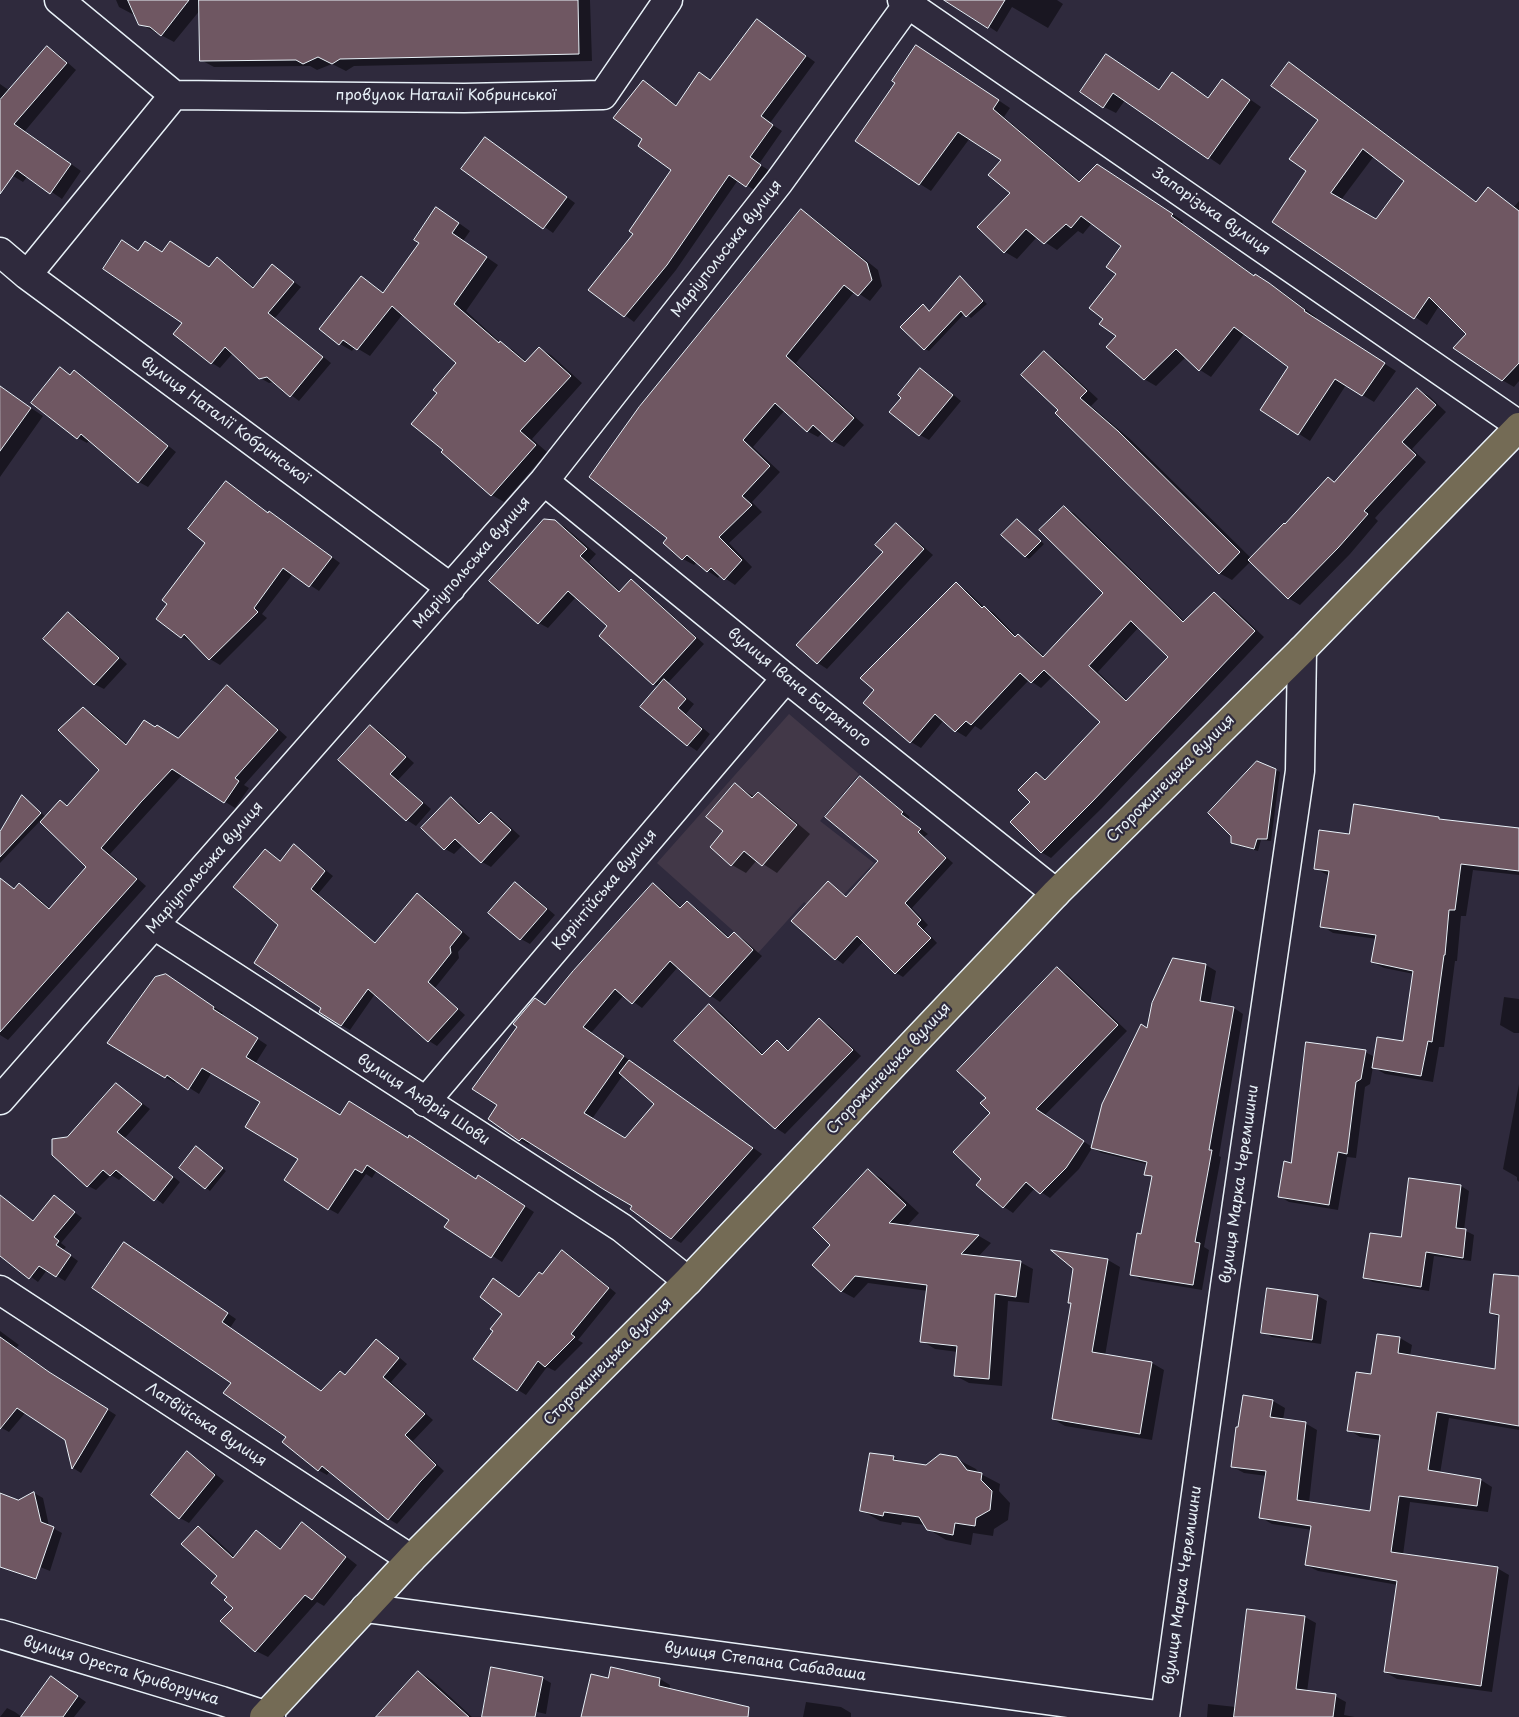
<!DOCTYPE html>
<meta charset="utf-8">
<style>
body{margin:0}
canvas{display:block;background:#2f2a3d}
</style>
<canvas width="1519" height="1717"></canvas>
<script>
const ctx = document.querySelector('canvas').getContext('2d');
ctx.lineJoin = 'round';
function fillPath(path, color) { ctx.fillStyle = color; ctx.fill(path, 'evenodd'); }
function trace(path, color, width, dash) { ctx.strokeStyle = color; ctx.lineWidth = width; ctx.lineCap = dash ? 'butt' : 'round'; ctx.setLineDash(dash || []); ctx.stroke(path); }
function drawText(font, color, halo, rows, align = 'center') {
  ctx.font = font + ' "Playpen Sans",sans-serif'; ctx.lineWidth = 4.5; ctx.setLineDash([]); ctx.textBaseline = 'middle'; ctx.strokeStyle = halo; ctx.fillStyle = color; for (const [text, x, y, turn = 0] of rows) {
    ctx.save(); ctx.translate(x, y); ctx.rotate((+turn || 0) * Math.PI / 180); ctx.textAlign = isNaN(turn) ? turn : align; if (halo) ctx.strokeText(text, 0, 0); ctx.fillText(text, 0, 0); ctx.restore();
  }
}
fillPath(new Path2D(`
 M789,714L859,774L820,821L874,863L823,916L804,902L758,953L657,863Z`), '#423848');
fillPath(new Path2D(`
 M116,0H590L592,61L354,66L346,71L332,64L317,70L310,66L214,67L201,60V9L174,42L140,24L136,16L119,7Z
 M949,0H1057L1063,4L1048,28L1012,7L997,32Z
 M757,20L815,62L770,123L782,131L759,164L770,171L756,191L738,180L676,270L634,322L590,289L635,234L673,169L644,139V81L677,106L711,81Z
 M47,48L58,54L76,70L25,131L81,171L62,199L28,176L23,182L0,168V84L10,91Z
 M928,53L1010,108L1004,117L1081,182L1109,172L1183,221L1182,224L1255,276L1267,282L1281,291L1316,317L1315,319L1396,371L1374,402L1346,385L1310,441L1262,410L1290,367L1245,333L1211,377L1200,370L1186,357L1156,386L1144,379L1118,336L1105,319L1118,274L1122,246L1092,223L1083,234L1078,231L1057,250L1037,237L1017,259L1005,252L1012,193L1003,160L970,138L931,191L920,184Z
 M1106,55L1160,91L1184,81L1210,99L1234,88L1261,107L1220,165L1125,100L1116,113L1104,107Z
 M1289,64L1301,70L1477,202L1488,189L1514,207L1519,201V381L1514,387L1502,380L1468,334L1439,306L1427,325L1273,222L1308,170L1319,119ZM1374,156L1406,180L1376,220L1341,200Z
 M494,144L575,203L553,233L463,169Z
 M801,210L812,217L878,270L882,286L870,301L855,291L796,363L864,425L844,447L833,441L823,432L818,437L807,431L785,410L753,447L780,472L752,502L762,512L729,543L752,567L735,585L720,575L718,578L708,571L697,562L694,565L683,559L669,538Z
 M449,216L470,231L463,241L498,265L466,311L502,344L513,350L527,362L539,348L551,355L582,383L532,439L547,452L504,502L492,495L444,450L439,393L457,363L403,314L370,356L355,347L352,351L340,344L361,278L384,293Z
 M139,252L163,254L209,268L217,259L225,263L255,288L280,271L301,287L275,318L331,363L299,401L274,382L269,383L260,378L233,353L220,368L212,363L175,333L184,322Z
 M960,278L987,304L971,318L965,313L929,351L925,349L923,306L930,311Z
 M1044,352L1056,360L1098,399L1091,406L1130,439L1251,558L1286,525L1328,479L1335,483L1418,390L1429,396L1446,412L1412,449L1426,462L1375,518L1378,521L1350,554L1300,605L1288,598L1251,561L1232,580L1219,573L1059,410Z
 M60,369L71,375L74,372L83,377L176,452L148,487L139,482L89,440L87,443L78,438L33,403Z
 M921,370L930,375L961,401L929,440L920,435L891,411Z
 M0,387L43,416L0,477Z
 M226,482L236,488L269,514L270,513L279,518L340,563L319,591L293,574L262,614L267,618L220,665L210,659L192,641L191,642L182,637L169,604L207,542Z
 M1064,508L1074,513L1185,622L1214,594L1224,599L1264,637L1102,808L1051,858L1041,852L1032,802L1036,773L1047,780L1101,722L1053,676L1041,688L1029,680L981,730L975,726L966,737L956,731L944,720L921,748L911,742L956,584L966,590L984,607L994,613L1017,637L1018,636L1028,641L1045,657L1105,593ZM1139,627L1170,657L1128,701L1098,672Z
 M1018,520L1044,544L1029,559L1025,556Z
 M555,521L565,527L596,554L589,562L621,592L631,581L640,586L704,644L668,683L694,704L686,714L710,734L697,751L688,745L642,707L659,687L654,684L609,626L576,597L548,628L539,623L491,581Z
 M896,524L905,530L933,555L827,669L818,663L798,645L885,552Z
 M69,614L78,619L127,664L104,689L94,684Z
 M227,686L237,692L287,737L244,785L249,788L235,808L182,775L110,854L146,886L8,1040L0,1035V896L15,890L19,885L30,891L51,909L88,867L40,821L0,863V834L26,799L46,817L61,801L69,806L100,770L83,708L93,714L128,745L178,739Z
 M370,726L379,731L414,763L398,780L431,809L416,826L407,820L340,760Z
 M1276,770L1280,772L1271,841L1261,840L1258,851L1236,845L1232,842V835Z
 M861,777L868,782L910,817L908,819L928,834L924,837L953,863L912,908L928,925L924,929L937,943L903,977L896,973L864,941L843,964L836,959L793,921L828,883L847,897L880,861Z
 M735,785L755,797L758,794L772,802L810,834L777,873L757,860L746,873L732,865L711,847L724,831Z
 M452,799L461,804L481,824L491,813L500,818L520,836L491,867L482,862L463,845L454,854L445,849L423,828Z
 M1439,818L1444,821L1519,830V875L1473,870L1466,916H1461L1457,961H1455L1444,1047H1439L1433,1082L1385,1074L1373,1067L1370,1084L1365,1087L1356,1158L1347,1157L1338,1210L1289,1202L1280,1197L1292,1164L1365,1052L1375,1057L1404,1043L1414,974L1384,968L1372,962L1377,939L1333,933L1322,926L1329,876L1315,868L1350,835Z
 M294,846L302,851L333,876L318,894L376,943L418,894L426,899L470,938L458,952L459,958L435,988L465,1015L437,1046L429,1041L375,994L350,1030L341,1025L323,1008L280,925L265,850L281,861Z
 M515,883L524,888L555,915L530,944L521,939L490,913Z
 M654,885L663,890L682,908L687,902L696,908L730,938L734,934L743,939L762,956L720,1002L711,996L678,967L642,1008L624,995L591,1033L762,1154L681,1243L672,1238L634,1205L531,1142L529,1145L520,1140L489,1119L499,1105L519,1027L535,999L546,1006ZM623,1075L656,1104L625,1140L592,1119Z
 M1174,960L1206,965L1216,971L1210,1004L1234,1008L1243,1014L1219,1156L1221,1157L1204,1247L1209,1250L1202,1290L1141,1280L1132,1274L1142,1235L1153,1178L1146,1174L1147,1164L1102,1153L1092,1148L1079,1169L1050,1198L1035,1188L1013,1213L1004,1207L977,1184L983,1179L992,1113L987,1098L1058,969L1067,974L1127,1031L1045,1115L1092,1147L1148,1030Z
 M176,982L223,1013L222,1015L267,1045L255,1064L341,1117L477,1181L488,1182L534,1212L502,1262L446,1226L451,1219L377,1170L372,1178L366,1174L338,1214L329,1209L300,1159L262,1102L212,1072L199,1094L177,1080L175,1083L109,1043Z
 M1504,997L1519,999V1033H1514L1500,1025Z
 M710,1006L719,1011L764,1055L777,1042L790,1050L819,1020L829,1025L861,1056L785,1134L776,1128L676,1041Z
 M116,1084L150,1109L125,1138L180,1182L163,1204L124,1175L119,1180L111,1175L96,1190L88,1186L68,1138Z
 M1519,1084V1182L1517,1180V1177L1503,1169Z
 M200,1150L226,1171L210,1191L180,1168Z
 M868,1171L881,1178L919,1213L906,1227L979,1236L991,1243L978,1257L1020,1262L1033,1269L1029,1303L1008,1301L1002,1386L969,1383L956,1376L958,1352L935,1349L922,1341L928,1291L868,1283L854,1298L841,1291L832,1245Z
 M1461,1186L1469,1191L1464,1230L1474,1235L1471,1261L1434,1256L1429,1291L1373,1282L1365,1278L1402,1239Z
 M55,1197L82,1218L61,1243L66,1247L63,1250L78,1261L65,1281L47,1270L38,1282L0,1254V1208L6,1201L34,1221Z
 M133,1249L236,1319L230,1328L322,1392L345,1376L376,1340L385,1345L407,1364L391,1382L433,1420L413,1441L444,1471L397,1524L389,1519L330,1471L327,1475L318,1470L288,1437L232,1383Z
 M562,1251L571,1256L616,1293L578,1340L583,1343L555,1371L547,1367L526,1395L518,1390L495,1331L504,1313L494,1280L520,1297L543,1275Z
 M1108,1260L1120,1267L1105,1356L1152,1363L1164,1370L1152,1440L1065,1426L1053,1419L1072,1304L1069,1302Z
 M1519,1277V1430L1449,1418L1440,1474L1481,1480L1492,1487L1488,1512L1410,1502L1403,1555L1497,1568L1509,1575L1492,1692L1397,1679L1385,1672L1398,1585L1318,1571L1306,1565L1312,1530L1272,1524L1260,1517L1267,1476L1244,1473L1233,1467L1244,1396L1273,1401L1285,1408L1283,1420L1305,1423L1317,1430L1309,1503L1371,1513L1381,1440L1360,1437L1349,1430L1372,1375L1378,1335L1400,1338L1412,1345L1410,1356L1496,1370L1500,1318L1491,1313Z
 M1318,1296L1327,1301L1321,1344L1272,1337L1263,1332Z
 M0,1331L19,1345L16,1348L58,1378L116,1415L81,1473L73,1468L66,1439L26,1412L9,1432L0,1427Z
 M187,1453L196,1458L224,1481L189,1523L180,1518Z
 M893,1457L904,1463L927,1466L957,1459L976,1469L979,1473L1000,1484L999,1491L1010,1503L1008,1520L994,1529L993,1536L973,1533L971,1545L946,1540L928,1529L925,1525L902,1522L901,1525L880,1521L861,1510Z
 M0,1492L18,1501L34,1493L43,1498L49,1526L62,1533L50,1571L0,1551Z
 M302,1524L314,1531L357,1565L324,1606L317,1602L268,1657L256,1651L218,1576L198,1527L210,1534L235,1557L256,1532L282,1549Z
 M1305,1617L1316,1623L1307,1692L1335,1696L1346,1702L1344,1715L1355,1717H1207L1208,1704L1236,1707Z
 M612,1668L660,1679L670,1685L669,1690L737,1717H582L609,1679Z
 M419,1672L432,1680L472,1717H391Z
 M542,1678L551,1683L546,1714L496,1703Z
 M59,1683L86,1702L74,1717H22Z
 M806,1702L841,1707L851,1713V1717H803Z
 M7,1708L15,1712L22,1717H0Z`), '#0007');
const building = new Path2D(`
 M128,0H189L161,36L150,27L139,25Z
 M199,0H578L579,54L340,59L332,64L318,57L303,64L296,60L200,61Z
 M944,0H1005L988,28Z
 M757,19L806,56L761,116L773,125L750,157L761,165L746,187L729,175L667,265L624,317L588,290L633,234L629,231L671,170L638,146L642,139L613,118L643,80L676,106L699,72L710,80Z
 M916,45L999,100L993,109L1079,182L1097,164L1173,214L1171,216L1254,276L1255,274L1269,283L1305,310L1304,311L1385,363L1362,396L1335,379L1298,435L1260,410L1288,367L1234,327L1199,371L1176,349L1144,380L1106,347L1116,336L1099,324L1103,319L1089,308L1116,274L1106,267L1121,246L1081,216L1071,228L1066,224L1044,244L1026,229L1004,253L977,227L1010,193L988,175L1001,160L958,132L919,185L855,141L895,83L892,81Z
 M47,46L67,63L14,124L71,164L50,194L17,170L0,194V100Z
 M1106,54L1159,90L1172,72L1208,98L1222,79L1250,100L1208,159L1113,93L1103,108L1080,92Z
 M1289,62L1476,202L1488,187L1519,211V363L1502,381L1453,348L1466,334L1429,297L1414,319L1272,222L1306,171L1289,159L1318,120L1271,86ZM1363,149L1404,181L1376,219L1331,193Z
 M485,137L567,197L543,229L461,169Z
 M436,207L459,223L452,233L487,257L454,304L499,343L500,341L525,362L539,347L571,376L520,431L536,445L491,496L441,452L443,450L411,424L437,393L433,390L456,363L392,306L357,350L343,340L339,345L319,329L361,276L383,293L419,243L414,240Z
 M801,209L867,263L872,280L858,296L844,285L786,356L854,418L832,442L813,425L807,432L775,403L743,440L770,466L742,496L752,505L719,537L742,560L724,580L711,568L707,572L687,555L682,560L663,543L667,538L589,477L639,407Z
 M122,240L138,251L145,241L162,252L170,241L209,267L217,257L253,288L272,264L294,282L268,313L323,357L290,397L267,377L259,379L225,347L211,364L173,334L182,323L103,269Z
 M960,276L983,301L966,317L961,311L924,350L900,327L923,304L929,311Z
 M1044,351L1087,391L1080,398L1118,431L1240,552L1219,574L1055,413L1058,410L1021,375Z
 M60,367L70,375L74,370L168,446L138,483L81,434L77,439L31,403Z
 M920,368L953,395L919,436L889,412L901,398L898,395Z
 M0,386L31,408L0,451Z
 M1417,388L1436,405L1402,442L1416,455L1364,511L1368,514L1338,548L1288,599L1248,560L1284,523L1285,524L1328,477L1334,482Z
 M226,481L268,513L269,511L332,557L309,587L283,568L254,608L258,612L209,660L184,634L181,638L156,619L167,604L162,600L205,543L188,529Z
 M1064,506L1183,622L1214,592L1255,631L1092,802L1041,853L1010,822L1030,802L1018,790L1036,772L1045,780L1100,722L1044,670L1031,683L1020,673L971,725L966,721L955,732L935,714L910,743L863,703L874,690L860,678L956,582L982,608L984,606L1015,637L1018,634L1043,657L1103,593L1039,530ZM1131,621L1168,657L1126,701L1089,666Z
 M544,519L555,520L587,549L580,556L619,592L631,579L696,638L653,685L599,636L607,626L568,591L538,624L489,581Z
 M1017,519L1041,541L1025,557L1001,535Z
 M896,523L924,549L817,664L796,645L883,552L875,545Z
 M68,612L119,658L94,685L43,639Z
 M664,679L686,699L678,708L702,729L687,746L640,707Z
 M227,685L278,730L235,778L239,781L224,803L172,769L141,802L101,848L137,879L0,1032V878L14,889L19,883L49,909L86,867L40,822L60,800L67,806L99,770L58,730L83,707L126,745L144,720L155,727L157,725L178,738Z
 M370,725L406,757L390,774L423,803L406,821L338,760Z
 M1257,761L1276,769L1267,839H1257L1254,849L1231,843V836L1208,813Z
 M860,776L903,812L901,814L921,829L918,832L946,858L905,903L921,920L917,924L931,938L895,974L857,936L835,960L791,921L828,881L846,897L878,861L825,817Z
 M735,783L752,798L758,792L797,825L762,866L744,851L731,866L710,847L723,831L706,817Z
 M22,795L41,813L0,857V832Z
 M451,797L479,824L491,812L511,830L481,863L455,839L444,850L421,828Z
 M1354,804L1439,817V819L1519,828V871L1461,864L1455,910H1449L1445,955H1444L1432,1042L1428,1041L1421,1076L1372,1068L1377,1037L1403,1041L1413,971L1371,962L1376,935L1320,927L1329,871L1314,869L1319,830L1349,834Z
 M294,844L325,871L311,889L375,943L417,893L462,932L450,947L451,953L428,982L458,1009L428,1042L368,989L341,1026L319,1012L321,1008L254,963L278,925L233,887L265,849L280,861Z
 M515,882L547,909L520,940L488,913Z
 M653,883L680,908L687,901L728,938L734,932L753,950L710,997L670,961L632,1004L615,989L583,1027L624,1056L584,1113L625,1138L654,1104L619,1073L629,1060L753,1148L671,1239L630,1209L632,1206L603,1189L522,1138L519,1141L488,1119L497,1105L472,1089L517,1027L513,1024L535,998L545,1005L573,971Z
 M1173,958L1206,964L1200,1001L1234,1007L1209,1150H1212L1195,1242L1200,1243L1193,1285L1130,1275L1137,1233L1141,1234L1152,1176L1144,1175L1147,1162L1091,1148L1102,1104L1141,1024L1147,1028L1152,1003Z
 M1057,967L1118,1025L1036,1109L1084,1141L1066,1168L1040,1194L1026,1182L1003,1208L976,1185L981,1179L953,1152L990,1113L980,1103L986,1098L957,1071Z
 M166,974L214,1007L213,1009L258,1038L246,1057L340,1115L349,1101L408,1138L409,1135L476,1179L478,1175L525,1206L491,1258L444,1227L449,1220L367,1165L362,1173L355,1169L328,1210L284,1180L298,1159L245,1127L260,1102L202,1068L188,1090L167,1075L165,1078L107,1043L155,977Z
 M709,1004L762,1055L777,1040L788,1051L819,1018L853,1050L775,1129L674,1041Z
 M1306,1042L1366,1050L1361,1079L1356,1082L1347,1154L1338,1152L1329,1205L1278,1197L1284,1161L1291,1163Z
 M116,1083L142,1104L117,1132L173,1177L154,1201L116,1170L110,1176L103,1170L87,1187L52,1155V1139L67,1137Z
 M196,1146L223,1168L205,1189L179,1168Z
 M868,1169L906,1205L889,1223L979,1235L961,1254L1021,1261L1016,1297L995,1294L989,1379L954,1376L957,1346L920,1342L927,1285L855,1276L841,1292L812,1265L830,1245L813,1228Z
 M1409,1178L1461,1185L1456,1228L1466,1229L1463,1258L1426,1252L1421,1287L1363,1278L1370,1233L1401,1237Z
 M0,1195L33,1221L54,1195L75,1212L54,1237L59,1241L56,1245L71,1255L56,1277L39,1266L29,1279L0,1256Z
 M124,1242L228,1313L222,1322L321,1391L340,1371L345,1375L376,1339L399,1358L383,1377L425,1414L405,1435L436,1465L420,1482L388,1520L322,1466L318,1471L282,1442L286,1437L223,1393L231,1383L92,1288Z
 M562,1250L609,1288L571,1334L575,1337L545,1367L538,1361L517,1391L473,1359L493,1331L490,1329L502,1314L480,1297L493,1278L519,1297L539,1272L542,1274Z
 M1051,1250L1108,1259L1092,1352L1152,1362L1140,1434L1052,1419L1071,1303H1068L1073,1269Z
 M1494,1274L1519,1276V1426L1437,1412L1428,1470L1481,1479L1477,1506L1399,1496L1391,1552L1498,1567L1481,1686L1384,1672L1397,1581L1305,1565L1311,1526L1259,1518L1266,1471L1231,1467L1236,1427H1238L1243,1395L1273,1400L1270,1417L1306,1422L1297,1500L1370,1511L1380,1435L1347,1431L1356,1372L1371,1374L1377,1334L1400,1337L1398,1353L1495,1369L1499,1315L1490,1313Z
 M1267,1288L1318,1295L1312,1340L1261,1333Z
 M0,1337L49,1372L108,1409L72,1469L65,1440L17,1408L0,1429Z
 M187,1451L215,1475L179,1519L151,1495Z
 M870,1453L894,1456L893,1460L926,1465L940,1454L957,1457L967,1470L982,1473L981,1480L992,1491L990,1510L976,1518L975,1526L955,1523L953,1535L927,1530L919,1517L884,1512L883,1516L860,1511Z
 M34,1492L41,1522L54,1527L36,1579L0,1567V1493L18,1500Z
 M302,1522L346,1557L312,1600L305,1595L255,1652L220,1621L233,1608L224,1600L227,1597L211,1583L217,1576L181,1544L198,1526L233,1558L256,1530L280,1549Z
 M1247,1609L1305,1616L1296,1689L1336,1694L1333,1717H1234Z
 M491,1667L543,1677L535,1717H482Z
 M611,1667L660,1678L659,1686L749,1707L748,1717H581L591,1674L608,1678Z
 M418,1671L469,1717H376Z
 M51,1676L78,1696L63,1717H21Z`);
fillPath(building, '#6f5762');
trace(building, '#e8f1f8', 1);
const street = new Path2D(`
 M59,0L174,95L464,98L603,95L668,0
 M902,0L1519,425
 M0,252L27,275L451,588
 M27,275L174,95
 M544,481L786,678L1056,893
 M154,925L622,1228L688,1281
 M0,1100L544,481L779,182L911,0
 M425,1102L786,678
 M0,1290L411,1559
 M365,1608L1165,1716
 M0,1634L222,1701L271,1717
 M1165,1717L1225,1286L1300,771L1302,650`);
const primary = new Path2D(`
 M264,1717L411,1559L688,1281L1056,893L1302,650L1519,427`);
trace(street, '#e8f1f8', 31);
trace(primary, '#e8f1f8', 31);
trace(street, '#2f2a3d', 28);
trace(primary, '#746b55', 28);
drawText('15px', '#e8f1f8', '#2f2a3d', [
 ["провулок Наталії Кобринської",446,96],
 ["Запорізька вулиця",1211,212,35],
 ["Маріупольська вулиця",727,249,-52],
 ["вулиця Наталії Кобринської",225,421,36],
 ["Маріупольська вулиця",472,563,-49],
 ["вулиця Івана Багряного",799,688,39],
 ["Сторожинецька вулиця",1171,779,-45],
 ["Маріупольська вулиця",205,868,-49],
 ["Карінтійська вулиця",605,890,-50],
 ["Сторожинецька вулиця",889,1069,-47],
 ["вулиця Андрія Шови",423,1100,33],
 ["вулиця Марка Черемшини",1240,1184,-82],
 ["Сторожинецька вулиця",608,1362,-45],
 ["Латвійська вулиця",206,1425,33],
 ["вулиця Марка Черемшини",1183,1585,-82],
 ["вулиця Степана Сабадаша",765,1662,8],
 ["вулиця Ореста Криворучка",121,1671,17]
]);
</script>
